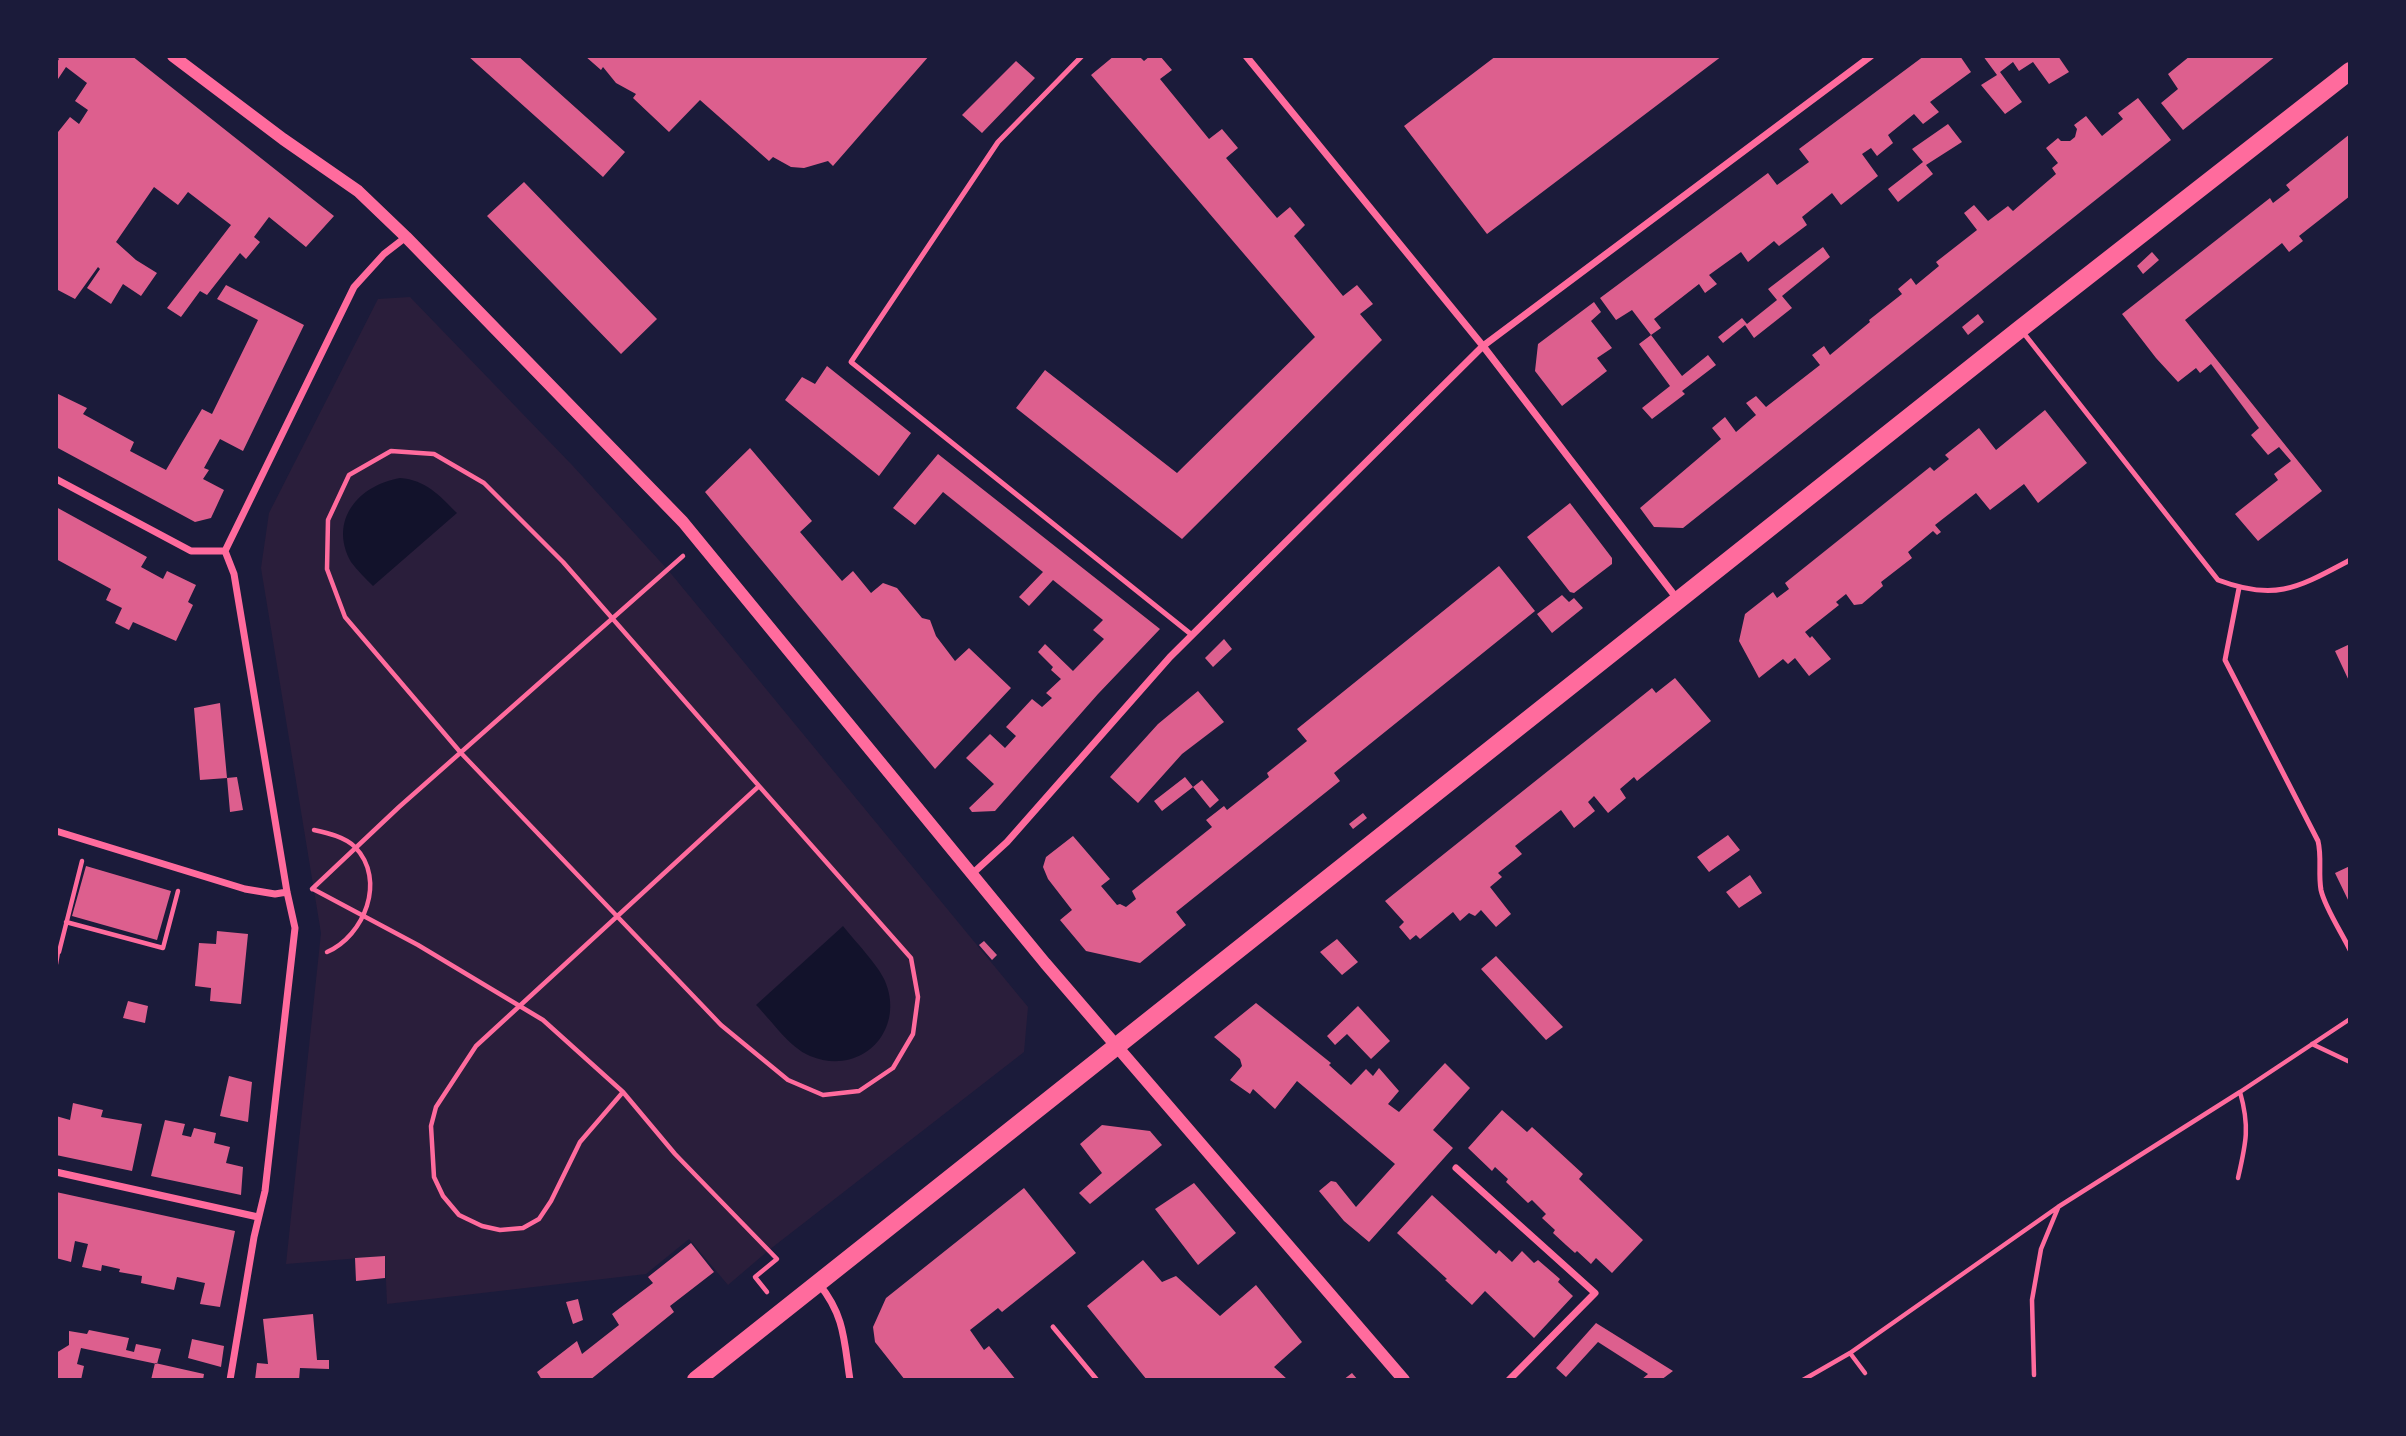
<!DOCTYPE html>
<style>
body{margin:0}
#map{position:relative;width:2406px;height:1436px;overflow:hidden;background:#1b1b3a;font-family:"IBM Plex Serif",serif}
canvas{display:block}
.frame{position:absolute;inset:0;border:58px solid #1b1b3a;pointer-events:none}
</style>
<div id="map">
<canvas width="2406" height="1436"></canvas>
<div class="frame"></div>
</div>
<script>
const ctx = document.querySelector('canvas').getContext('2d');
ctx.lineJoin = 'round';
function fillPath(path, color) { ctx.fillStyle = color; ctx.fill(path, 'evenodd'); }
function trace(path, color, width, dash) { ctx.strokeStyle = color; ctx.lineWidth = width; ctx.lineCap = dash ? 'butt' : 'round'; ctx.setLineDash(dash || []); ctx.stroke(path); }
fillPath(new Path2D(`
 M410,297L572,465L668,570L1028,1007L1024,1052L769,1250L728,1285L689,1239L646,1274L387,1304L385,1256L286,1264L321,933L261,568L269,513L378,299Z`), '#2a1e3b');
fillPath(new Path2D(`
 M400,478C426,480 439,495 457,513L373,586C366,579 357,570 351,562C328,520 359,485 400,478Z
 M843,926C854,940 879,966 885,981C906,1031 861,1077 810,1056C789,1047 772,1021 756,1005Z`), '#12122b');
fillPath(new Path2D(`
 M56,56H132L334,216L306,247L269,217L254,237L260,242L246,259L240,253L207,295L200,291L181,317L167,308L231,225L188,192L178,205L154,187L116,242L136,260L157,273L141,296L123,284L111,304L87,288L100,269L98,267L75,299L56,289V131L58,132L70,117L79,124L88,110L75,101L87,83L66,67L56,82V64L59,59Z
 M468,56H518L625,152L603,177Z
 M585,56H929L833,166L828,161L804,168L791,167L773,157L769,161L700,100L669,132L633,98L636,94L616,83L603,67L601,70Z
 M1114,56H1139L1144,61L1150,56H1160L1172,70L1160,79L1209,139L1222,129L1238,148L1226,158L1277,218L1290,207L1305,225L1294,236L1343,296L1357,285L1373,304L1360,314L1382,340L1182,539L1016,408L1045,370L1177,473L1315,337L1091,75Z
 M1496,56H1722L1487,234L1404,126Z
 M1924,56H1960L1971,72L1930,102L1939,112L1923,124L1914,114L1888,135L1893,143L1877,156L1871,148L1862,154L1878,176L1841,205L1832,193L1802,217L1807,225L1779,246L1774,241L1748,262L1741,252L1709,275L1717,284L1705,293L1699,284L1654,319L1661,328L1651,335L1682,376L1708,355L1716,365L1682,391L1685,394L1652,419L1642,408L1670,386L1639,344L1651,335L1632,310L1616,320L1600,298L1768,173L1777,185L1809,162L1799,149Z
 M1983,56H2058L2069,72L2049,84L2033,62L2019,71L2013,62L2000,72L2022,102L2005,114L1981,85L1997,75Z
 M2190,56H2276L2183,130L2161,103L2178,89L2168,74Z
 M1016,61L1035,78L982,133L962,115Z
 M2138,98L2171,140L1683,528L1654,527L1640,508L1721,439L1712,428L1725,417L1736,432L1756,415L1746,403L1756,396L1766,407L1820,365L1812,355L1824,346L1830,355L1870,322L1869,320L1902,294L1898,289L1911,278L1916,285L1939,266L1936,262L1977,230L1964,213L1974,205L1988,221L2008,206L2013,211L2056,174L2052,168L2058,163L2046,148L2058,138L2061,141H2070L2075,137L2077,129L2074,125L2086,116L2102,136L2123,119L2118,113Z
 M1948,124L1962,142L1926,165L1933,174L1898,202L1888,189L1923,162L1912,149Z
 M2350,134V196L2299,236L2303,241L2289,252L2282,243L2185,320L2322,491L2258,541L2235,514L2278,480L2274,474L2291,461L2279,447L2268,455L2251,435L2259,428L2211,364L2200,373L2196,368L2178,382L2156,358L2122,314L2270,198L2273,203L2290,190L2286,185Z
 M524,182L657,319L621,354L487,216Z
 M1823,247L1830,257L1782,296L1792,308L1754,338L1745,325L1723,343L1718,337L1742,318L1747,324L1777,300L1768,289Z
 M2152,252L2159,260L2143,274L2137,266Z
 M226,285L304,325L243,451L220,439L204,468L209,470L203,479L224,490L211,518L195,522L56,447V393L87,408L83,414L134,442L130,451L166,470L202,409L212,414L258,320L217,299Z
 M1594,302L1601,312L1591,321L1612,348L1597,358L1607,371L1562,406L1535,371L1538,344Z
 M1978,314L1984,322L1968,335L1962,327Z
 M827,366L911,433L879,476L785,400L802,377L815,384Z
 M2045,410L2087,463L2038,503L2024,484L1990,510L1976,493L1935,525L1941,532L1937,535L1933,531L1908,552L1912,558L1881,582L1883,586L1862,604L1854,605L1846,594L1836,602L1839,605L1805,632L1810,638L1812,636L1831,659L1809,676L1795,658L1788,664L1783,659L1759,678L1739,641L1745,614L1773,592L1777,598L1789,589L1785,583L1930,467L1934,471L1949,459L1945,455L1979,428L1996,450Z
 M750,448L812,521L800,532L842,581L853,571L871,593L883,583L897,588L922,618L930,620L936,636L955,661L969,648L1011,688L935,769L705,492Z
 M938,454L1160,629L1098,694L995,811L972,812L969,808L994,784L966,758L990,734L1005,748L1016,736L1006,727L1032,699L1042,707L1052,698L1046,693L1061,679L1051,670L1053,667L1038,652L1045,644L1073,671L1104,639L1093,630L1103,620L1053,580L1029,606L1019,597L1043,572L943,492L915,525L893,508Z
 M1570,503L1612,558V564L1574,593L1570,592L1527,537Z
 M56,507L147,557L141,567L163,579L167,571L196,585L188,602L193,605L176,641L133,622L129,630L115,623L122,608L106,600L111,589L56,559Z
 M1499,566L1535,611L1334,773L1340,781L1176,912L1186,925L1140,963L1086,951L1060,920L1072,910L1048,879L1043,867L1046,857L1073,836L1110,879L1101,886L1117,905L1120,904L1126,907L1136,899L1132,891L1212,827L1206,820L1224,806L1227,810L1269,777L1267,773L1307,741L1297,729Z
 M1562,595L1569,602L1574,598L1583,608L1552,633L1537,614Z
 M1224,639L1232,649L1213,667L1205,658Z
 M2350,644V683L2335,651Z
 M1675,678L1711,721L1637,781L1634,777L1620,789L1626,798L1608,813L1594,796L1588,802L1595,811L1574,828L1561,810L1515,846L1522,854L1498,873L1502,877L1490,887L1511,914L1496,927L1481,910L1475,916L1469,913L1460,921L1453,912L1420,939L1416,935L1410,940L1399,927L1404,922L1385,901L1652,688L1656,693Z
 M1198,691L1224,722L1182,754L1138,803L1110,777L1158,724Z
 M220,703L227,778L200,780L194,708Z
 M237,777L243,810L230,812L227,778Z
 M1185,777L1193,787L1162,811L1154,801Z
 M1202,780L1219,800L1210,808L1193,787Z
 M1363,813L1367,818L1353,829L1349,824Z
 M1728,835L1740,850L1709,872L1697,857Z
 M86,866L171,891L157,940L72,916Z
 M2350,866V904L2335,873Z
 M1750,875L1762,893L1739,908L1726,892Z
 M217,931L248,934L241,1004L210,1001L211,988L195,986L199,943L216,944Z
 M1337,939L1358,962L1342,975L1320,952Z
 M984,941L997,955L992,960L979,945Z
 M1496,956L1563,1027L1546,1040L1481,969Z
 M128,1001L148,1006L145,1023L123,1018Z
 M1256,1003L1331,1063L1329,1065L1351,1085L1366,1069L1373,1076L1379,1068L1399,1091L1388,1104L1399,1112L1445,1063L1470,1088L1433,1130L1453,1148L1369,1242L1344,1221L1319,1191L1331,1181L1336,1182L1356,1207L1395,1164L1297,1081L1275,1109L1253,1089L1250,1094L1230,1080L1242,1066L1240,1059L1214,1037Z
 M1358,1006L1390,1041L1371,1059L1347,1034L1335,1045L1327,1036Z
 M229,1076L252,1082L248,1122L220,1116Z
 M73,1103L103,1110L101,1117L142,1124L132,1171L56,1155V1116L70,1120Z
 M1502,1110L1527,1132L1532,1127L1583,1174L1579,1179L1643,1240L1612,1273L1596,1258L1591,1264L1577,1251L1575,1253L1566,1245L1553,1233L1555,1230L1542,1218L1546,1214L1532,1200L1528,1203L1506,1182L1508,1179L1495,1167L1492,1171L1468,1148Z
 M165,1120L185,1124L182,1135L191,1137L194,1128L216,1133L214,1143L230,1147L226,1163L243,1167L241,1195L151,1176Z
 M1102,1125L1150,1131L1162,1145L1090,1204L1079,1193L1102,1173L1080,1144Z
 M1194,1183L1236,1233L1198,1265L1155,1209Z
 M1024,1188L1076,1253L1002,1312L998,1308L970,1330L984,1350L989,1346L1016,1380H905L875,1342L873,1327L886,1298Z
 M56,1192L235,1231L220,1307L200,1304L205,1283L177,1277L174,1290L141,1283L142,1276L119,1272L120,1269L102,1265L101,1271L82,1267L88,1244L75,1241L71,1262L56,1258Z
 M1432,1195L1496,1254L1499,1250L1512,1262L1522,1251L1534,1263L1538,1260L1560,1279L1558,1282L1573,1296L1534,1338L1485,1291L1472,1305L1445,1280L1447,1279L1397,1233Z
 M691,1243L714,1272L670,1306L674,1312L590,1380H542L537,1372L577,1341L582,1354L619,1325L612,1314L653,1283L648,1277Z
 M385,1256V1278L356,1281L355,1258Z
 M1143,1260L1162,1282L1176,1276L1220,1316L1256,1285L1302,1342L1274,1367L1288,1380H1147L1087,1306Z
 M578,1299L583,1320L573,1324L566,1302Z
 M313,1314L317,1360H329V1369L300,1368L299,1380H255L257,1363L268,1364L263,1319Z
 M1596,1323L1673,1371L1661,1380H1641L1648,1374L1598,1342L1566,1377L1556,1368Z
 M89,1330L129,1338L126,1350L134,1352L136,1344L161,1349L157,1364L81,1348L77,1364L84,1366L81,1380H56V1353L69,1345V1331L87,1334Z
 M192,1339L224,1346L221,1367L188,1358Z
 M155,1363L204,1374L203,1380H151Z
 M1352,1373L1358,1380H1343Z`), '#dd5f8e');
trace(new Path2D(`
 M314,830C328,833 345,837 355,847C387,880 364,936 327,952
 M312,889L399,807L683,556
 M313,889L418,945L543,1020L623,1092L675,1154L777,1259L755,1277L767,1292
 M66,922L163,948L178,891
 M59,952L82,861
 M56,964L58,952
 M2312,1044L2350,1062
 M623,1092L580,1142L551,1201L539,1219L523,1228L500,1230L482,1226L459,1215L443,1196L434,1177L431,1126L436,1107L476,1046L759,786L563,562L484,483L434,454L391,451L349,475L328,520L327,569L345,617L461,753L721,1025L788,1080L823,1095L859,1091L893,1068L913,1034L918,997L911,958L759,786
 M2238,1178C2246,1143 2250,1127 2240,1092
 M1850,1353L1865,1373
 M2034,1375L2032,1300L2041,1249L2058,1208
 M1803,1380L1850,1353L2058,1207L2240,1092L2350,1019`), '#ff6b9d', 4.5);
trace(new Path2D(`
 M1082,56L998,142L851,362L1192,635
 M2022,331L2218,580C2276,602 2299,587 2350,560
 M2239,588L2225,660L2318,841C2322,857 2318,873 2321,890C2325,908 2342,933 2350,950
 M1053,1327L1097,1380`), '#ff6b9d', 5);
trace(new Path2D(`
 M1246,56L1483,346L1678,600
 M56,479L191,551H225
 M56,831L245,889L275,894L287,892
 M972,874L1007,842L1170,657L1483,346L1871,56
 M1456,1168L1595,1293L1509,1380
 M56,1172L258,1217
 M819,1284C845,1316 844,1341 850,1380
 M230,1380L254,1237L265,1191L295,928L287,892L234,574L225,551L354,287L384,254L406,237`), '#ff6b9d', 7);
trace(new Path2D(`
 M173,56L283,139L358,191L406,237L683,522L1045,963L1404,1380`), '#ff6b9d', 12);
trace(new Path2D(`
 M696,1380L2020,329L2350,71`), '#ff6b9d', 18);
</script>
